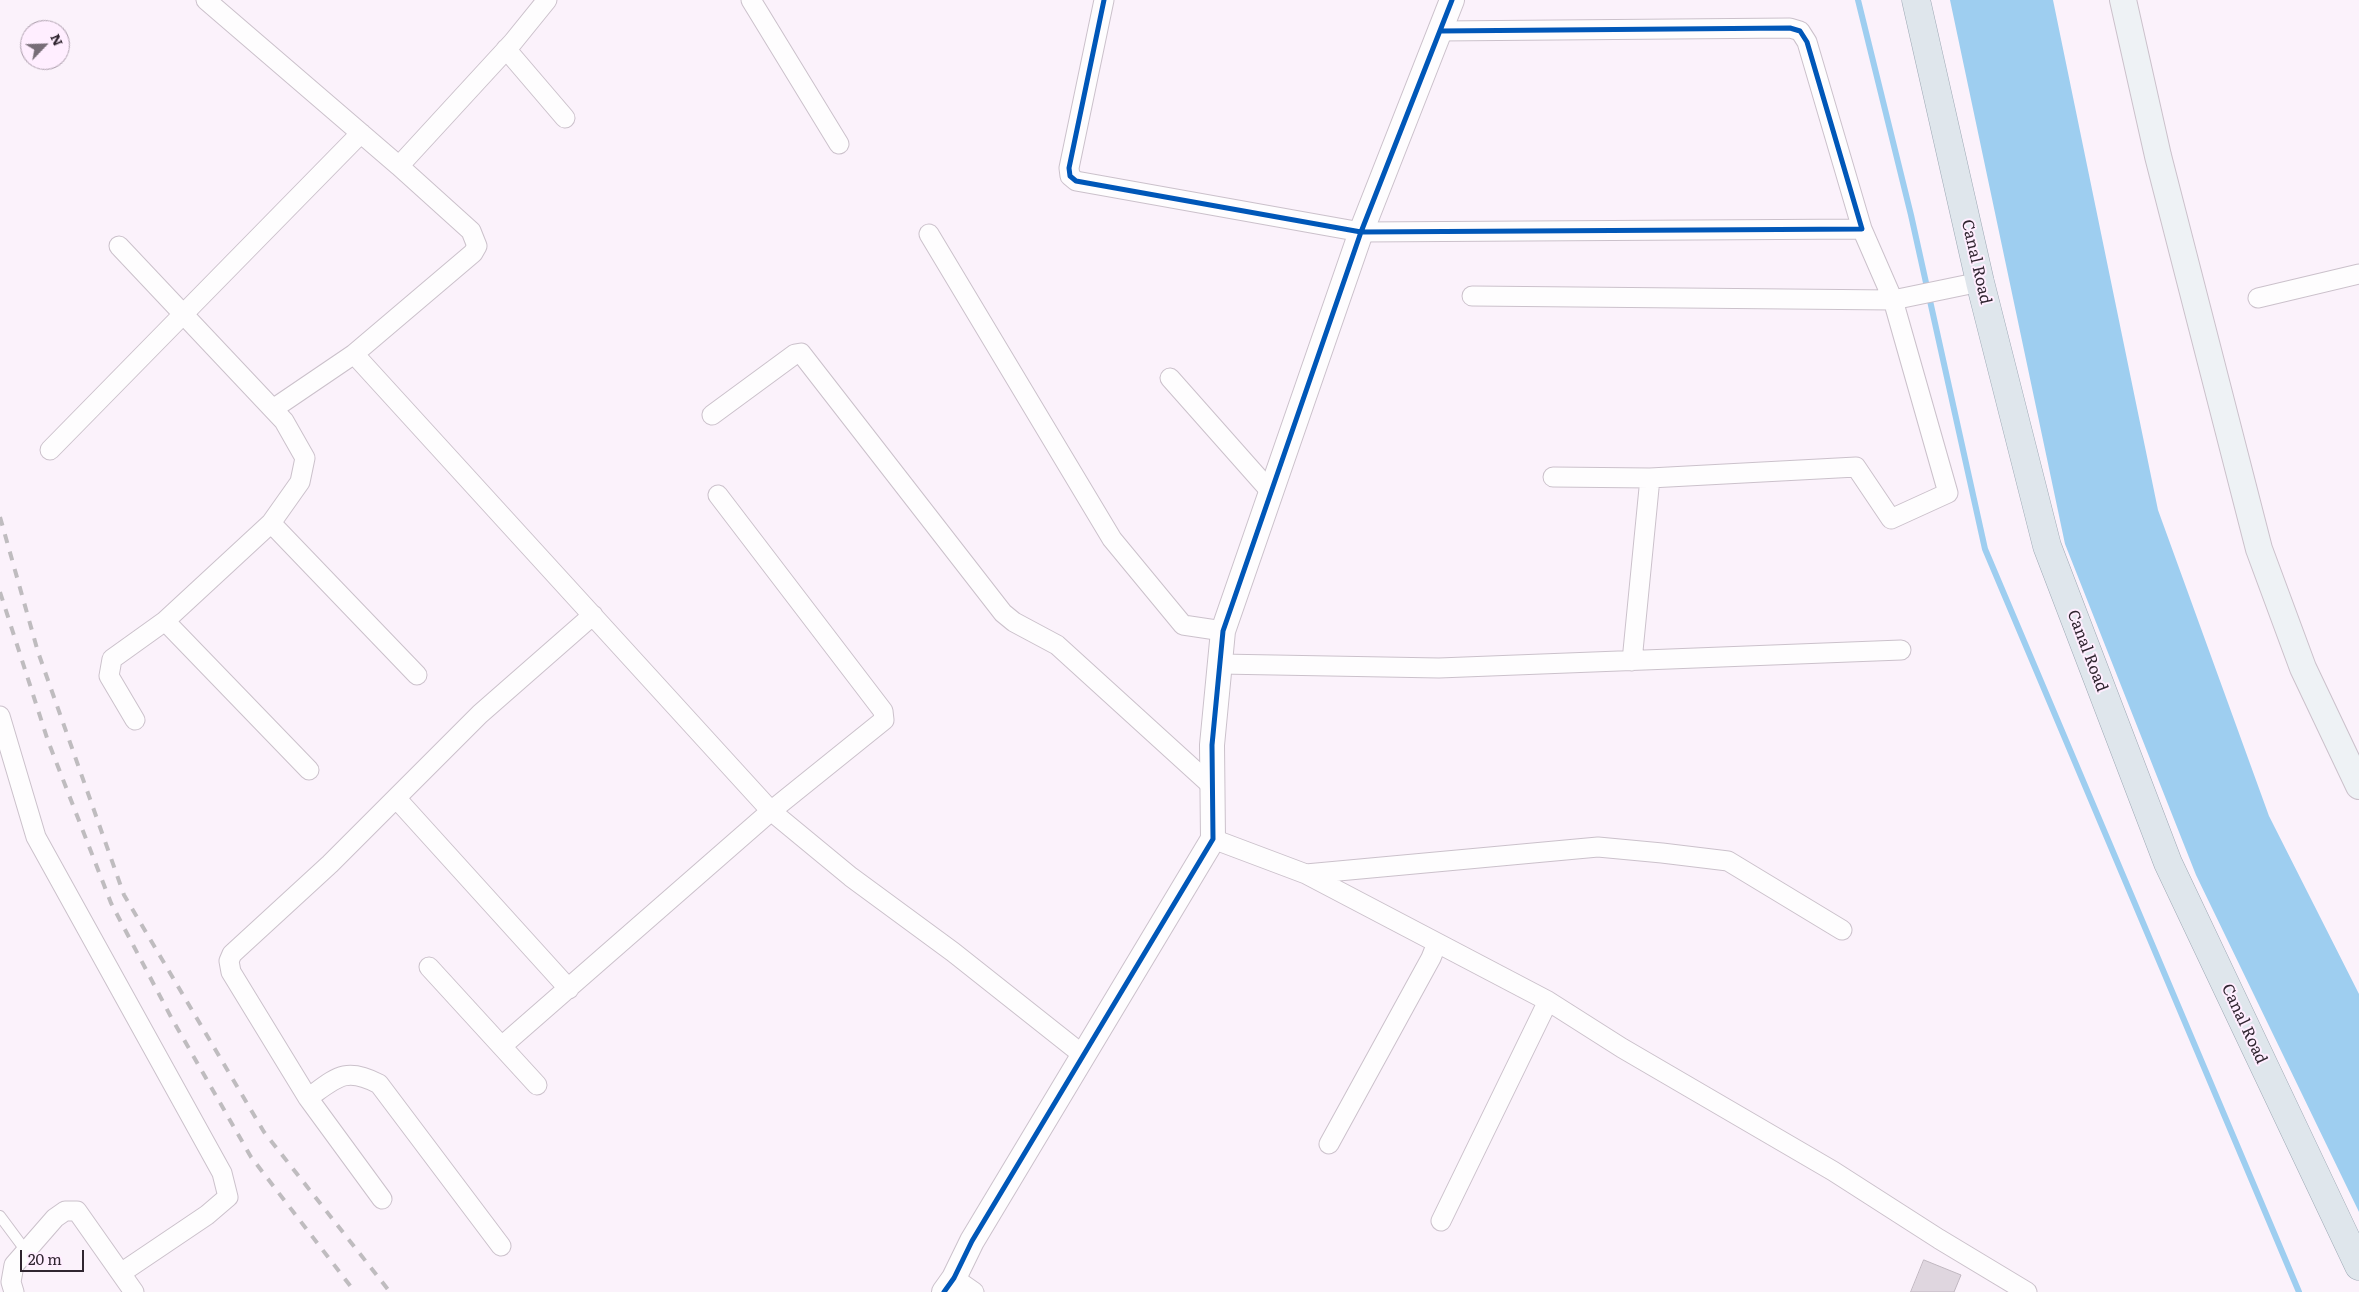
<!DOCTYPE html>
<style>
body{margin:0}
#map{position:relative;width:2359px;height:1292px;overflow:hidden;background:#fbf2fb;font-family:Literata,serif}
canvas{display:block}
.north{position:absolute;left:20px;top:20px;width:50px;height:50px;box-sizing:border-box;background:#fef;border:1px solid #ac9eac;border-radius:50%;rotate:66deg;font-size:14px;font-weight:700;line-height:20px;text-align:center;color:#302530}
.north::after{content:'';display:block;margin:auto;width:18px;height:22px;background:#776d77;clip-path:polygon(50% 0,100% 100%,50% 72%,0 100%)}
.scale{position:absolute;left:20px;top:1250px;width:64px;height:22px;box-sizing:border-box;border:2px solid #302530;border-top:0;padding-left:6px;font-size:15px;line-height:18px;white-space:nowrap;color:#302530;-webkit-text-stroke:4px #fef;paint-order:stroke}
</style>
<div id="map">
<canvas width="2359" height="1292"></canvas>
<div class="north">N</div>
<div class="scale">20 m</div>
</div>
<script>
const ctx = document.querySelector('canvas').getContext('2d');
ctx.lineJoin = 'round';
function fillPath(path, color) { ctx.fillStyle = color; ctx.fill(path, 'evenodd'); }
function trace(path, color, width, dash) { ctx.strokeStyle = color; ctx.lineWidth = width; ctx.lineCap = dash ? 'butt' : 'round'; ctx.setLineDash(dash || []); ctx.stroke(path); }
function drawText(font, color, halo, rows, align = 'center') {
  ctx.font = font + ' Literata,serif'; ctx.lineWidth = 4; ctx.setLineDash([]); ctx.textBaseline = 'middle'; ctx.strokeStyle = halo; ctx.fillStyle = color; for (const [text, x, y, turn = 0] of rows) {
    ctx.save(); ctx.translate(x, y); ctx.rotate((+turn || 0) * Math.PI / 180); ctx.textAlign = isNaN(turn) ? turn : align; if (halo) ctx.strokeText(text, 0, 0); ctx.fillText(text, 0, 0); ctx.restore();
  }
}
fillPath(new Path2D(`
 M1950,0H2053L2158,510L2269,816L2359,994V1212L2196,875L2065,544Z`), '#9ecef0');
trace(new Path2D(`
 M1858,0L1911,215L1985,549L2299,1292`), '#9ecef0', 6);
const building = new Path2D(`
 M1924,1260L1961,1275L1954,1292H1911Z`);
fillPath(building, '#dfd6df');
trace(building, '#c0b7c0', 1);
const service = new Path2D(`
 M0,1216L26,1251`);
const minor = new Path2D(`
 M206,0L399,166L513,42L547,0
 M751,0L839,144
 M1104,0L1069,168L1070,176L1076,181L1361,232L1862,229L1807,42L1800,31L1790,28L1440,31
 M506,49L565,118
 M399,166L471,231L477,246L473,253L354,354L771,811L851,877L953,952L1083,1055
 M929,234L1112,539L1183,625L1223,631
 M119,246L284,421L305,458L300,482L271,523L417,675
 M1472,296L1893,300L1862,229
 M2258,298L2359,274
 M1170,378L1271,492
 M273,409L354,354
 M712,415L795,354L801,353L1003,613L1014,622L1057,645L1212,786
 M50,450L361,133
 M1553,477L1650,478L1856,467L1891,519L1948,493L1893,300L1980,282
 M165,621L309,770
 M1632,661L1650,478
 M1220,664L1439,668L1901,650
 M0,716L36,837L222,1173L228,1197L207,1215L121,1273
 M135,720L109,676L112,659L165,621L271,523
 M396,798L569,989
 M1213,839L1306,874L1548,1001L1622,1048L1833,1171L1939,1239L2027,1292
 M1306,874L1598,847L1662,853L1728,861L1842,930
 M429,967L537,1085
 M502,1046L771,811L884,720L883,711L718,495
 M308,1098C336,1078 345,1066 379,1084L501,1246
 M1329,1144L1431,958L1437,943
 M382,1199L308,1098L231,972L229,961L232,954L330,864L480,714L593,615
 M1441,1221L1548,1001
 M954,1278L974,1292
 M14,1292L11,1282L14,1265L55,1218L65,1211H77L134,1292`);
const tertiary = new Path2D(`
 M944,1292L954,1278L972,1241L1213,839L1212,745L1223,631L1361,232L1452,0`);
const secondary = new Path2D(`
 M2123,0L2158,156L2259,549L2303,668L2359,786`);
const primary = new Path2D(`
 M1916,0L1980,282L2047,546L2168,863L2359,1266`);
trace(service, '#cbc1cb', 12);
trace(minor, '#cbc1cb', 21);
trace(tertiary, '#cbc1cb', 26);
trace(secondary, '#cbc1cb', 28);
trace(primary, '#9ea9b5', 29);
trace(service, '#fefdfe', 10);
trace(minor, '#fefdfe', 19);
trace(tertiary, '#fefdfe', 24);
trace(secondary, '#eef2f5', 26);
trace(primary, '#dfe6ec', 28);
trace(new Path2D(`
 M0,517L38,652L124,895L264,1132L390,1292
 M0,592L48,741L111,903L171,1017L251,1157L355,1292`), '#bfbcbf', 4, [9, 9]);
trace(new Path2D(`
 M1104,0L1069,168L1070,176L1076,181L1361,232L1862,229L1807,42L1800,31L1790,28L1440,31
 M944,1292L954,1278L972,1241L1213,839L1212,745L1223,631L1361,232L1452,0`), '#0057b8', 5);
drawText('16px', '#302530', '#fef', [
 ["Canal Road",1976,262,77],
 ["Canal Road",2087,651,69],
 ["Canal Road",2244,1024,65]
]);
</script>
